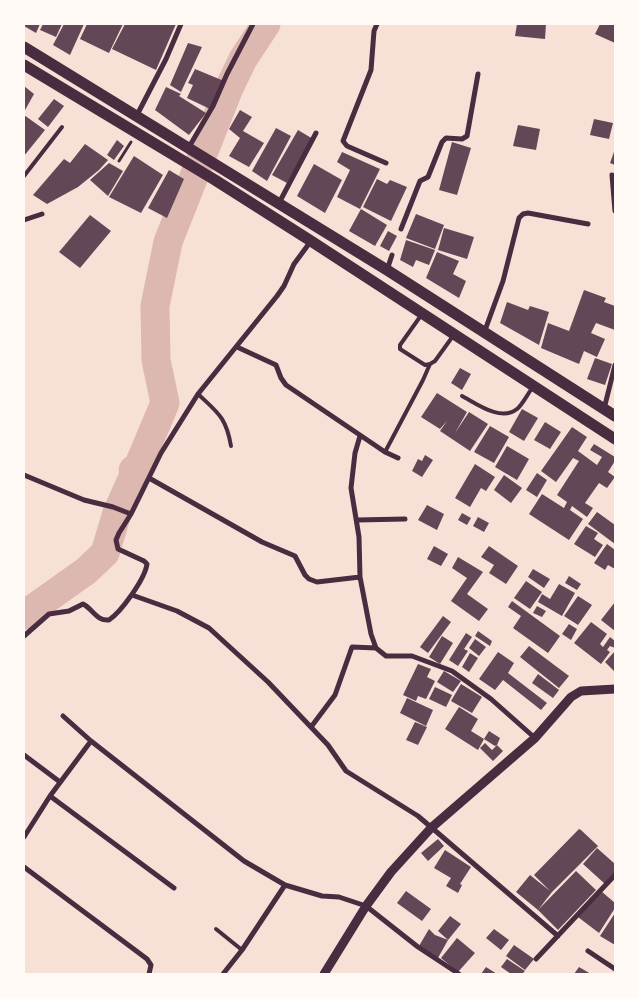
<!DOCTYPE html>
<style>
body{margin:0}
#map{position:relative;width:639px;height:998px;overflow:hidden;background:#f7e1d7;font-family:"Public Sans",sans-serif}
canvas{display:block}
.frame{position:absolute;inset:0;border:25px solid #fffaf5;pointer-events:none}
</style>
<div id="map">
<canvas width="639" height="998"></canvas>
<div class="frame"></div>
</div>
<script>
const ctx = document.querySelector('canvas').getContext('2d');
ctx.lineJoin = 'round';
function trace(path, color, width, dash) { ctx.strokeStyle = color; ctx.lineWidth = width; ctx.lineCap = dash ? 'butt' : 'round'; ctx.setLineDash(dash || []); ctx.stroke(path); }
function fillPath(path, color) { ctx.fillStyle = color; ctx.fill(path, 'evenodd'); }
trace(new Path2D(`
 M24,615L86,571L105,553L117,513L134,475L133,470L138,467L165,403L156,360L155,306L168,242L229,88L243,59L266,24`), '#dcb8b0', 29);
fillPath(new Path2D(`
 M24,24H40L36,33L24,26Z
 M43,24H62L56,37L40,30Z
 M64,24H84L70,55L53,45Z
 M87,24H123L109,53L80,39Z
 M125,24H176L156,70L112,49Z
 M517,24H546L545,39L515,36Z
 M600,24H615V43L595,34Z
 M188,43L202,47L181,92L170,85Z
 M195,69L224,81L210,109L187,98L193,85L188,83Z
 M24,86L34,94L24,112Z
 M166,87L181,94L179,96L206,113L189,135L155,110Z
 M54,99L64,106L48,127L38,119Z
 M240,110L252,117L243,131L264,143L249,167L229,156L240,138L229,129Z
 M24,115L45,130L24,156Z
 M594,119L613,123L609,139L590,135Z
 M518,125L540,129L536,150L513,146Z
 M276,128L291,136L267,181L252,171Z
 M298,130L313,139L287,183L272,175Z
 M117,140L124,146L114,160L107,155Z
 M452,142L471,148L457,195L439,190Z
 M85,144L108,160L99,170L78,187L47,204L33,195L64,159L70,163Z
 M615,149V165L610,163Z
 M342,152L380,169L360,209L337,197L350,170L337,162Z
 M134,156L163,175L141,213L109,197Z
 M109,163L123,171L108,196L90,180Z
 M314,164L342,180L325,213L297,196Z
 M169,170L184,179L167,218L148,208Z
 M377,179L387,184L390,180L407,187L391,221L363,207Z
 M361,209L387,225L375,246L349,231Z
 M416,214L444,225L435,249L406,238Z
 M90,215L111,231L80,268L59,252Z
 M444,228L474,237L467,259L438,250Z
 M388,231L397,236L389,251L380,246Z
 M406,240L435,250L429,265L416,260L413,267L400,260Z
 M437,252L459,261L453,274L466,281L459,298L426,278Z
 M584,290L606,298L604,302L615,306V330L596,323L591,333L605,339L597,357L584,351L579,364L541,348L548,323L569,331Z
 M507,302L528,310L530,306L549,312L539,345L500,323Z
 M595,358L612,364L605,385L587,379Z
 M460,368L471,374L462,390L451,383Z
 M437,393L467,412L455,433L469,412L488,424L470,451L440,431L447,421L440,429L421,417Z
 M522,409L538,418L524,441L509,432Z
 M545,422L561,432L550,449L534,440Z
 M490,426L509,437L494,463L474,452Z
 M572,427L587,437L578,451L597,465L602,457L590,450L594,444L615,457V461L608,472L615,477L607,488L599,483L585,503L593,508L587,517L572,506L570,510L583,519L569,540L529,514L542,494L564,508L567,502L557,495L579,461L573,458L556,482L541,471Z
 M507,446L529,459L517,480L495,467Z
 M425,455L433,460L422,477L412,471L418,459L422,461Z
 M475,464L495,477L486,491L481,488L470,507L455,498Z
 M537,473L547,480L537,497L526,490Z
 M504,475L522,488L511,503L494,490Z
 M427,505L444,514L437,530L418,520Z
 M597,512L615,525V544L588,524Z
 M462,513L471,518L467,525L458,520Z
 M478,517L489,523L484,532L473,526Z
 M586,526L598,533L594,539L603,545L595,557L574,544Z
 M607,544L615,550V569L608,565L605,570L594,563Z
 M434,546L448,554L441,566L427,559Z
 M489,546L518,566L506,584L489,573L494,565L481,557Z
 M458,557L483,572L467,594L488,609L479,621L451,601L467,578L452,568Z
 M533,569L550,579L544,588L528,577Z
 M569,576L581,584L577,590L565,583Z
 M526,581L542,592L530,609L514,598Z
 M559,584L575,593L562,616L538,602L542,594L550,599Z
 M578,596L592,605L578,625L564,616Z
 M512,601L560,636L548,653L513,628L521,616L508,607Z
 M615,602V631L601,620Z
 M537,606L546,611L542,617L533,613Z
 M443,616L451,622L428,653L420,647Z
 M591,622L607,634L600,644L603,647L610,637L615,641V648L610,646L607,650L610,652L601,664L574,643Z
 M569,624L577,629L571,640L562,634Z
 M478,631L492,641L490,646L475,636Z
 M466,633L472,637L464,649L468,651L458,666L449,660Z
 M442,636L453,643L440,664L429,657Z
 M475,639L486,647L479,656L469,648Z
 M529,646L569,676L559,688L520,657Z
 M615,651V672L605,662Z
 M498,652L514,663L508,673L547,703L541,710L503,680L495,690L479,679Z
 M470,653L478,658L469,672L462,667Z
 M418,664L431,669L427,677L435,681L426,699L418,696L416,701L403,695Z
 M444,671L461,681L453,692L437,682Z
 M538,674L559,690L553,698L532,683Z
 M461,684L482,697L472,713L451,701Z
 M435,687L452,695L446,707L429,699Z
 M407,698L433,710L426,726L400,713Z
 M459,707L478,719L471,731L484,739L478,750L445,729Z
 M415,722L427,727L418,745L406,740Z
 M489,731L500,738L497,745L503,751L493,761L480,748L485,743L492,750L497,745L495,746L484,739Z
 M579,829L581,830L598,846L552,892L538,910L516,892L530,875L550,891L534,875Z
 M438,839L444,846L428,861L421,853Z
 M597,848L615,864V873L605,884L583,864Z
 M445,850L471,867L460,884L462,885L458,893L446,886L451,878L434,868Z
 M576,871L596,890L558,930L538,910Z
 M406,891L431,909L422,921L397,903Z
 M601,891L615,903V908L599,933L578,917Z
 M615,913V945L600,936Z
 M450,916L461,924L448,940L438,958L419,946L429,929L435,935L448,940L438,931Z
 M494,929L509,940L501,950L486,938Z
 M457,938L475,953L458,972L441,958Z
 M514,945L534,959L525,970L506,956Z
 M507,959L525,971L522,974H511L501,967Z
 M486,967L497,974H481Z
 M579,967L591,974H574Z`), '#644757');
trace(new Path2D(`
 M119,161L131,142`), '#4a2c40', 3);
trace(new Path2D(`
 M24,176L62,127
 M422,314L400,345V349L425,365L430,364L435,361L453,336
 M198,394C218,413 226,417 231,446
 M462,396C477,404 501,422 517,409C523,404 528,393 533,387
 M385,452L423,380L430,364
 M216,929L242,950`), '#4a2c40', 4);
trace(new Path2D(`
 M377,24L374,31L371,70L343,141L347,146L386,163
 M137,115L166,59L181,24
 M189,147L213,106L227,74L253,24
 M612,175L615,211
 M279,203L316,133
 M24,220L42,214
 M401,229L420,181L428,177L442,142L446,138L462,139L467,136L478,74
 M387,270L392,255
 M484,333L503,281L519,218L523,214L528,213L588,224
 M237,347L276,365L281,378L286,385L385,452L398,458
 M604,409L615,365
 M360,436L355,453L351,488L359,537L360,577L371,634L376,648
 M24,475L84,500L113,507L131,514
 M149,478L262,542L295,556L305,575L309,579L317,582L360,577
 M357,520L405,519
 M132,595L177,611L209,628L268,682L328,745L346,771L418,816L558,936
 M24,636L49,614L69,611L83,604C93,609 96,621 109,620C121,612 145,579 147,564L144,561L118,549L116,540L119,533L131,514L161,453L198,394L277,296L284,286L294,264L311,241
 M63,716L91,741L244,861L285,885L322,896L339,897L366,906L418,947L459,974
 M311,727L335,695L352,647L376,648L386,656H412L452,671L491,699L535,738
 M24,755L60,782
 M50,796L174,888
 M24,837L50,796L91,741
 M24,867L147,959L151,965L149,974
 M588,951L615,969
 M536,959L615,875
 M223,974L242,950L285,885`), '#4a2c40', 5);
trace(new Path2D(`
 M324,974L366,906L391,872L431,828L535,738L571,697L581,691L615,689`), '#4a2c40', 9);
trace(new Path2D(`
 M24,47L387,270L615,416
 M24,65L215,180L311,241L615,439`), '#4a2c40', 11);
</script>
